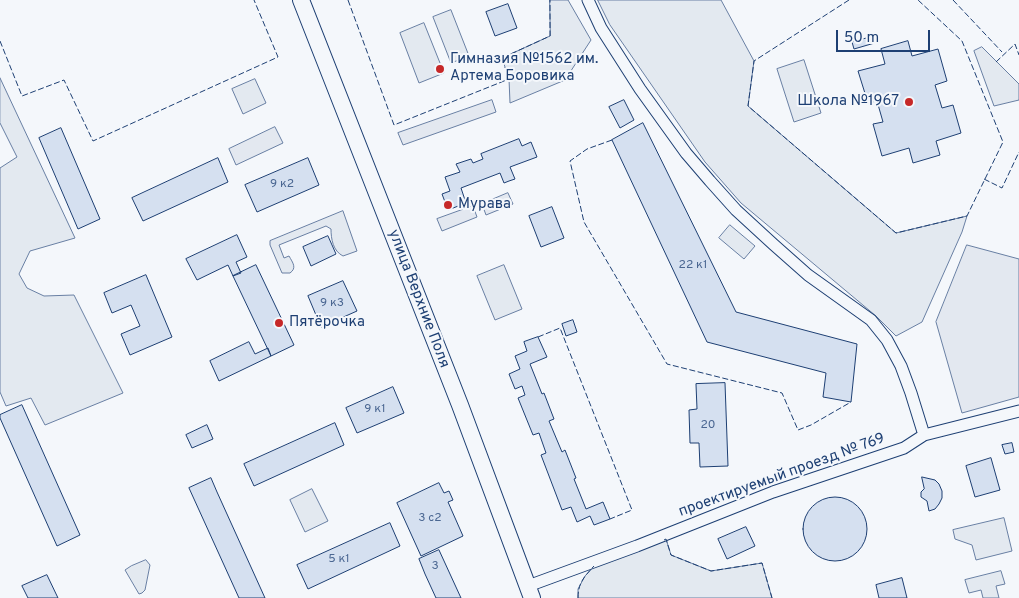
<!DOCTYPE html>
<meta charset="utf-8">
<style>
body{margin:0}
#map{position:relative;width:1019px;height:598px;overflow:hidden;background:#f4f7fb;font-family:Overpass,sans-serif}
canvas{display:block}
.scale{position:absolute;left:836px;top:30px;width:94px;height:22px;box-sizing:border-box;border:2px solid #1d3f73;border-top:0;padding-left:6px;font-size:15px;line-height:18px;white-space:nowrap;color:#1d3f73;-webkit-text-stroke:4px #f4f7fb;paint-order:stroke}
</style>
<div id="map">
<canvas width="1019" height="598"></canvas>
<div class="scale">50 m</div>
</div>
<script>
const ctx = document.querySelector('canvas').getContext('2d');
ctx.lineJoin = 'round';
function fillPath(path, color) { ctx.fillStyle = color; ctx.fill(path, 'evenodd'); }
function trace(path, color, width, dash) { ctx.strokeStyle = color; ctx.lineWidth = width; ctx.lineCap = dash ? 'butt' : 'round'; ctx.setLineDash(dash || []); ctx.stroke(path); }
function drawText(font, color, halo, rows, align = 'center') {
  ctx.font = font + ' Overpass,sans-serif'; ctx.lineWidth = 4; ctx.setLineDash([]); ctx.textBaseline = 'middle'; ctx.strokeStyle = halo; ctx.fillStyle = color; for (const [text, x, y, turn = 0] of rows) {
    ctx.save(); ctx.translate(x, y); ctx.rotate((+turn || 0) * Math.PI / 180); ctx.textAlign = isNaN(turn) ? turn : align; if (halo) ctx.strokeText(text, 0, 0); ctx.fillText(text, 0, 0); ctx.restore();
  }
}
const green = new Path2D(`
 M550,0H568L591,40L565,80L510,103L509,79L502,58L550,36Z
 M598,0H721L754,61L748,106L896,233L967,216L962,232L922,322L896,336L876,316L741,203L705,162L610,25Z
 M451,10L469,56L451,63L433,17Z
 M424,23L444,73L419,83L400,33Z
 M982,47L1019,84V100L994,106L974,51Z
 M804,60L821,113L794,122L777,69Z
 M0,78L75,238L30,251L19,274L27,288L44,296L74,295L123,393L45,425L31,398L6,406L0,392V168L17,157L0,123Z
 M255,79L266,103L243,114L232,89Z
 M343,211L357,251L343,256C333,251 331,239 331,229L326,226L279,245L284,258L289,256C293,263 297,268 290,273H282L270,245V241Z
 M730,225L755,246L744,259L719,238Z
 M504,265L522,309L495,320L477,276Z
 M312,489L328,521L305,532L290,500Z
 M1004,518L1012,551L976,560L972,545L955,539L953,530Z
 M666,539L671,555L711,571L762,563L772,598H578V589L585,576L596,564Z
 M146,560L150,565L145,590L142,593L139,594L125,570L131,566Z
 M1001,571L1005,584L996,586L999,598H983L981,590L969,593L965,580Z`);
fillPath(green, '#e3e9f0');
trace(green, '#687fa3', 1);
const parking = new Path2D(`
 M492,100L496,112L403,145L398,133Z
 M275,127L283,143L236,165L229,149Z
 M508,193L513,204L486,215L482,204Z
 M473,206L477,217L442,231L437,219Z
 M967,245L1019,259V397L962,413L936,322Z`);
fillPath(parking, '#e3e8f0');
trace(parking, '#687fa3', 1);
const building = new Path2D(`
 M508,4L517,28L495,36L486,12Z
 M876,36L878,42L854,49L852,42Z
 M908,41L912,56L938,49L947,81L935,85L942,108L953,105L961,133L936,141L940,155L913,163L909,148L882,156L873,124L883,122L877,101L868,103L858,71L885,64L881,49Z
 M624,100L634,120L620,128L609,107Z
 M643,123L736,312L857,344L851,402L823,397L826,373L707,342L612,140Z
 M61,128L100,219L78,229L39,138Z
 M519,139L522,146L531,142L537,157L510,167L515,179L509,181L504,183L500,173L461,188L466,203L448,210L442,194L450,191L445,177L460,172L456,164L471,159L473,163L483,159L481,154Z
 M218,158L228,182L143,221L132,198Z
 M308,158L319,185L257,212L245,185Z
 M552,207L564,238L541,247L529,216Z
 M237,235L247,257L236,262L241,273L233,276L228,265L197,280L186,259Z
 M328,236L336,254L311,266L303,247Z
 M256,265L294,345L271,356L233,276Z
 M146,275L172,337L130,355L121,334L140,326L131,305L112,313L104,293Z
 M343,281L357,311L321,327L308,296Z
 M573,320L577,332L566,336L562,324Z
 M538,337L547,357L530,364L542,394L544,393L554,419L549,421L562,452L565,450L576,478L574,479L586,509L603,502L610,519L594,525L590,516L577,522L571,507L562,510L541,455L546,453L539,433L533,435L518,398L525,395L522,386L515,389L509,374L520,369L515,356L527,351L524,342Z
 M249,342L255,354L268,348L271,356L219,381L210,361Z
 M725,383L728,466L700,467L699,443H690L689,410L697,409L696,384Z
 M393,387L404,413L357,433L346,408Z
 M22,405L80,535L57,546L0,418V415Z
 M335,423L344,445L254,486L244,464Z
 M207,425L213,439L192,448L186,435Z
 M1012,443L1014,452L1005,454L1002,445Z
 M991,458L1000,490L975,497L966,466Z
 M922,477L935,480L939,484L942,491V498L939,504L935,509L929,511L927,501L921,497V492L924,489Z
 M211,478L217,492L265,598H239L189,488Z
 M439,483L444,493L449,491L453,500L448,502L463,536L421,556L397,503Z
 M803 529a32 32 0 1 1 64 0a32 32 0 1 1-64 0Z
 M390,523L400,546L308,589L297,565Z
 M746,527L755,546L727,559L718,539Z
 M439,550L461,598H436L425,574L419,559Z
 M47,575L58,598H28L22,586Z
 M902,578L907,598H879L876,585Z`);
fillPath(building, '#d5e0f0');
trace(building, '#1d3f73', 1);
const minor = new Path2D(`
 M588,0L601,28L640,89L686,153L710,181L736,210L773,244L808,275L871,320L887,340L901,366L911,393L924,435
 M528,586L637,546L773,492L904,448L924,435L1019,411`);
const secondary = new Path2D(`
 M301,0L460,405L532,598`);
trace(minor, '#1d3f73', 13);
trace(secondary, '#1d3f73', 18);
trace(minor, '#f4f7fb', 11);
trace(secondary, '#f4f7fb', 16);
trace(new Path2D(`
 M348,0L394,125L509,79L502,58L550,36V0
 M849,0L754,61L748,106L896,233L967,216L1003,142L962,41L918,0
 M953,0L1002,52
 M0,41L22,96L64,80L93,141L278,57L254,0
 M996,62L1015,44L1019,55
 M612,140L587,149L570,161L584,222L667,364L782,393L798,430L811,425L851,402
 M984,179L1002,188L1019,152
 M538,337L560,328L632,510L610,519
 M664,540L666,539L671,555L711,571L762,563L772,598
 M578,598C578,583 584,577 594,566`), '#1d3f73', 1, [6, 2.5]);
for (const [x, y, r, color] of [
 [440,69,5,"#c62828"],
 [909,102,5,"#c62828"],
 [448,205,5,"#c62828"],
 [279,323,5,"#c62828"]
]) { const dot = new Path2D(); dot.arc(x, y, r, 0, 2 * Math.PI); ctx.fillStyle = color; ctx.fill(dot); trace(dot, '#f4f7fb', 2); }
drawText('12px', '#4b6792', null, [
 ["9 к2",282,185],
 ["22 к1",693,266],
 ["9 к3",332,304],
 ["9 к1",375,410],
 ["20",708,426],
 ["3 с2",430,519],
 ["5 к1",339,560],
 ["3",435,567]
]);
drawText('15px', '#1d3f73', '#f4f7fb', [
 ["Гимназия №1562 им.",450,60],
 ["Артема Боровика",450,77],
 ["Школа №1967",899,102,"right"],
 ["Мурава",458,205],
 ["Пятёрочка",289,323]
], 'left');
drawText('15px', '#1d3f73', '#f4f7fb', [
 ["улица Верхние Поля",418,299,69],
 ["проектируемый проезд № 769",782,476,-20]
]);
</script>
